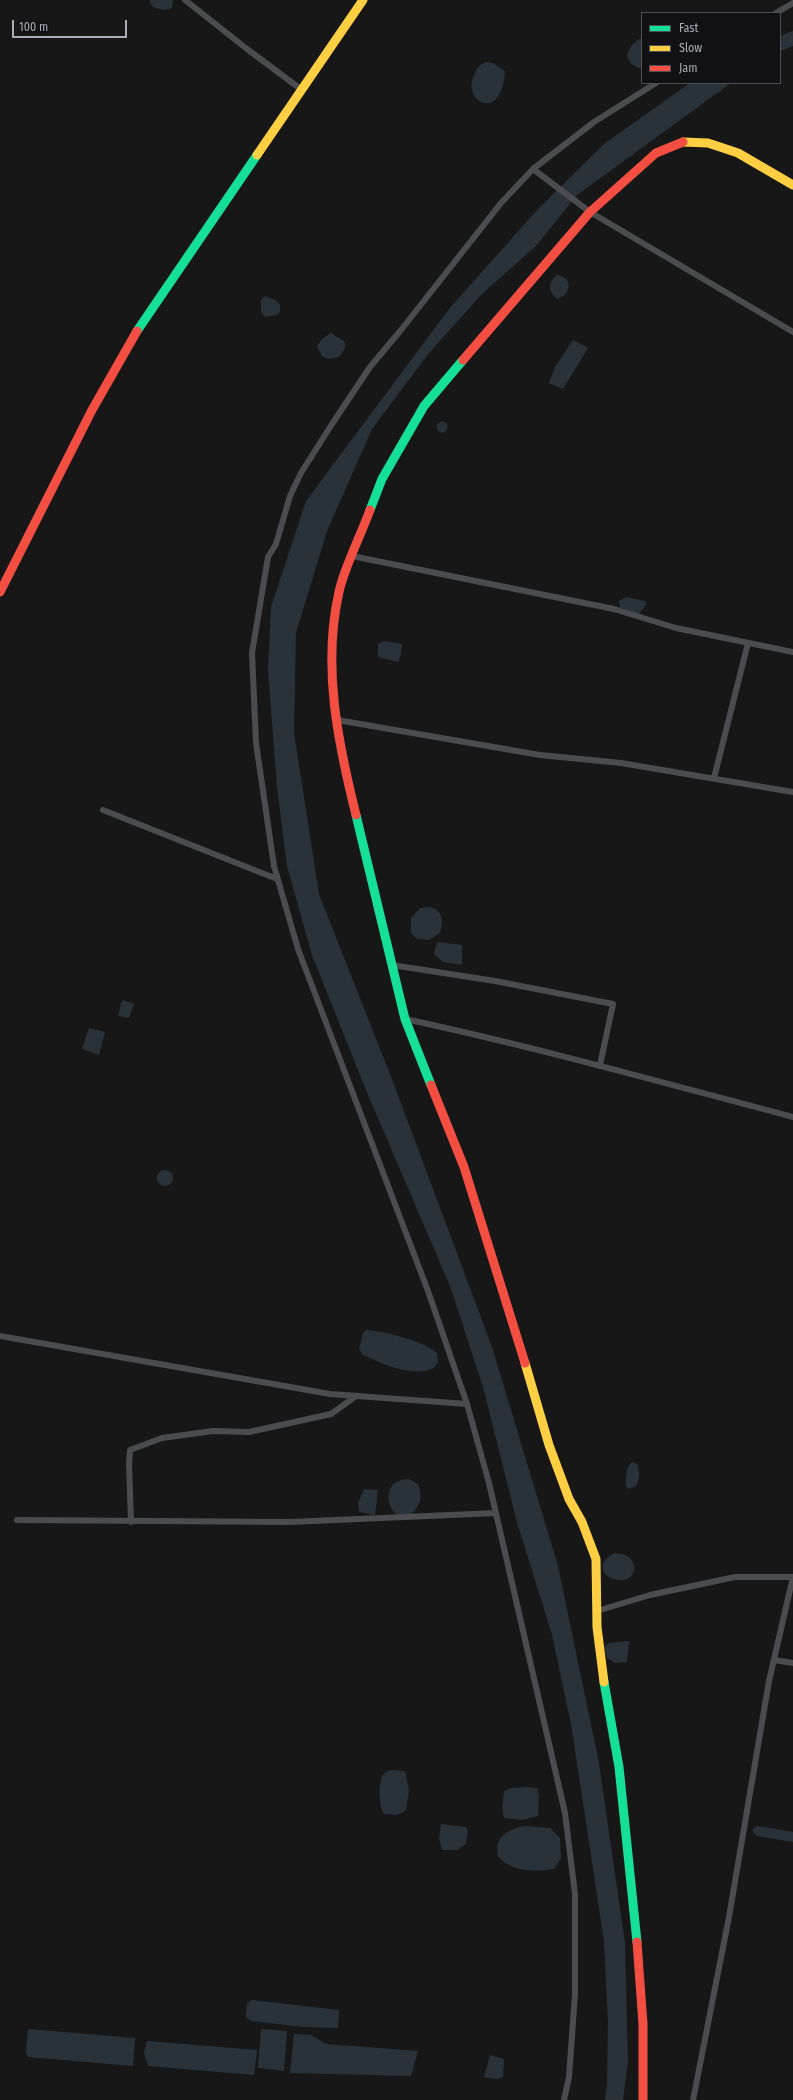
<!DOCTYPE html>
<style>
body{margin:0}
#map{position:relative;width:793px;height:2100px;overflow:hidden;background:#171717;font-family:"Fira Sans Condensed",sans-serif}
canvas{display:block}
.legend{position:absolute;left:641px;top:12px;width:140px;height:72px;box-sizing:border-box;background:#111113;border:1px solid #4d4f55;margin:0;padding:5px 7px;list-style:none;font-size:12px;color:#a8adb8}
.legend li{display:flex;align-items:center;gap:8px;height:20px}
.legend b{width:20px;border:1px solid #4d4f55}
.scale{position:absolute;left:12px;top:20px;width:115px;height:18px;box-sizing:border-box;border:2px solid #a8adb8;border-top:0;padding-left:5px;font-size:12px;line-height:14px;white-space:nowrap;color:#a8adb8;-webkit-text-stroke:3px #111113;paint-order:stroke}
</style>
<div id="map">
<canvas width="793" height="2100"></canvas>
<ul class="legend">
<li><b style="height:5px;background:#16e098"></b>Fast</li>
<li><b style="height:5px;background:#ffcf43"></b>Slow</li>
<li><b style="height:5px;background:#f24e42"></b>Jam</li>
</ul>
<div class="scale">100 m</div>
</div>
<script>
const ctx = document.querySelector('canvas').getContext('2d');
ctx.lineJoin = 'round';
function fillPath(path, color) { ctx.fillStyle = color; ctx.fill(path, 'evenodd'); }
function trace(path, color, width, dash) { ctx.strokeStyle = color; ctx.lineWidth = width; ctx.lineCap = dash ? 'butt' : 'round'; ctx.setLineDash(dash || []); ctx.stroke(path); }
fillPath(new Path2D(`
 M150,0H173L172,8C166,11 156,10 151,5Z
 M641,38L642,39V69C622,63 624,48 641,38Z
 M486,62L493,63L505,71C502,124 461,102 474,75C477,68 479,65 486,62Z
 M690,83H731L577,195L536,246L482,294L429,353L372,429L327,531L296,633L294,733L319,894L393,1082L492,1347L558,1566L599,1763L625,1943L628,2062L623,2100H605L607,2085L608,2022L604,1941L571,1724L552,1635L517,1522L483,1387L450,1286L366,1090L312,955L287,866L277,787L268,670L271,607L306,501L449,309L537,210L604,144Z
 M557,275C570,277 572,286 564,296L557,299C548,291 547,283 557,275Z
 M265,296L276,300L280,305V312L277,315L265,317L261,312V300Z
 M331,333L345,342V348L339,357L328,359L322,356L317,346L323,338Z
 M573,340L588,348L563,389L549,383L555,367Z
 M436.5 427a5.5 5.5 0 1 1 11 0a5.5 5.5 0 1 1-11 0Z
 M626,597L645,601L646,605L639,614L620,608L619,601Z
 M384,641L402,644L401,655L398,662L378,657V644Z
 M431,907C443,911 444,922 440,933L429,940L417,939L411,933V918L420,908Z
 M437,942L462,945V965L443,962L434,954Z
 M122,1000L134,1004L129,1018L118,1016Z
 M89,1028L105,1032L99,1055L82,1049Z
 M157 1178a8 8 0 1 1 16 0a8 8 0 1 1-16 0Z
 M366,1330C384,1331 424,1341 437,1353L438,1362L434,1368C412,1378 383,1364 363,1355L359,1349L363,1333Z
 M632,1462L637,1464C640,1471 640,1479 636,1486L629,1489L626,1487C626,1478 625,1468 632,1462Z
 M409,1479L418,1484C422,1495 422,1501 415,1510C395,1536 370,1480 409,1479Z
 M364,1489L378,1490L375,1515L359,1512L358,1503Z
 M615,1553C644,1554 638,1587 614,1579C611,1578 606,1576 604,1572C599,1564 608,1556 615,1553Z
 M629,1641L627,1662L615,1663L607,1658L604,1648L609,1643Z
 M392,1770L405,1771L409,1791L406,1809L404,1812L396,1815L384,1814C379,1808 378,1784 382,1777C384,1772 388,1771 392,1770Z
 M529,1787L537,1788L539,1796L538,1816L522,1820L504,1818L502,1808L504,1791L512,1788Z
 M441,1824L466,1827L468,1831L466,1844L457,1850H442L439,1838Z
 M525,1826L550,1828L560,1838L561,1858L554,1869C537,1872 509,1872 498,1856C494,1836 508,1829 525,1826Z
 M757,1826L793,1832V1842L757,1836L753,1832V1829Z
 M252,2000L339,2010L338,2028L304,2027L251,2021L246,2017L247,2003Z
 M28,2029L135,2038L133,2066L28,2057L26,2052Z
 M261,2029L287,2031L284,2071L258,2068Z
 M294,2034L311,2035L326,2044L418,2051L411,2076L290,2073Z
 M147,2041L257,2050L254,2075L148,2066L144,2053Z
 M490,2055L504,2059L503,2077L496,2079L484,2077Z`), '#2a3239');
trace(new Path2D(`
 M780,44L793,38`), '#2a3239', 14);
trace(new Path2D(`
 M185,0L247,49L302,90
 M776,13L793,3
 M533,169L590,212L793,332
 M352,556L614,609L676,628L793,652
 M337,720L540,755L621,763L793,792
 M714,778L748,643
 M103,810L277,879
 M392,965L495,981L613,1004L600,1065
 M405,1019C536,1047 664,1083 793,1117
 M0,1336L330,1394L467,1404L489,1483L565,1813L575,1894V1994L569,2077L564,2100
 M467,1404L428,1291L298,949L274,866L256,743L252,653L268,557L276,544L290,496L301,473L332,424L370,367L401,330L501,203L533,169L594,122L656,83
 M17,1520L290,1522L496,1513
 M131,1522L129,1464L130,1450L162,1438L213,1431L249,1432L331,1414L356,1396
 M597,1611L650,1595L735,1577H793
 M774,1660L793,1663
 M693,2100L729,1917L769,1681L793,1577`), '#4b4c50', 6);
trace(new Path2D(`
 M137,331L257,155
 M370,510L382,479L424,406L463,360
 M356,815L405,1019L431,1085
 M604,1682L619,1767L637,1942`), '#16e098', 9);
trace(new Path2D(`
 M683,142L708,143L738,153L793,185
 M257,155L363,0
 M525,1363L549,1445L569,1499L582,1522L596,1559L597,1627L604,1682`), '#ffcf43', 9);
trace(new Path2D(`
 M463,360L590,212L656,153L683,142
 M0,592L92,410L137,331
 M356,815C338,743 322,666 339,592C344,568 361,535 370,510
 M431,1085L464,1167L525,1363
 M637,1942L643,2024V2100`), '#f24e42', 9);
</script>
